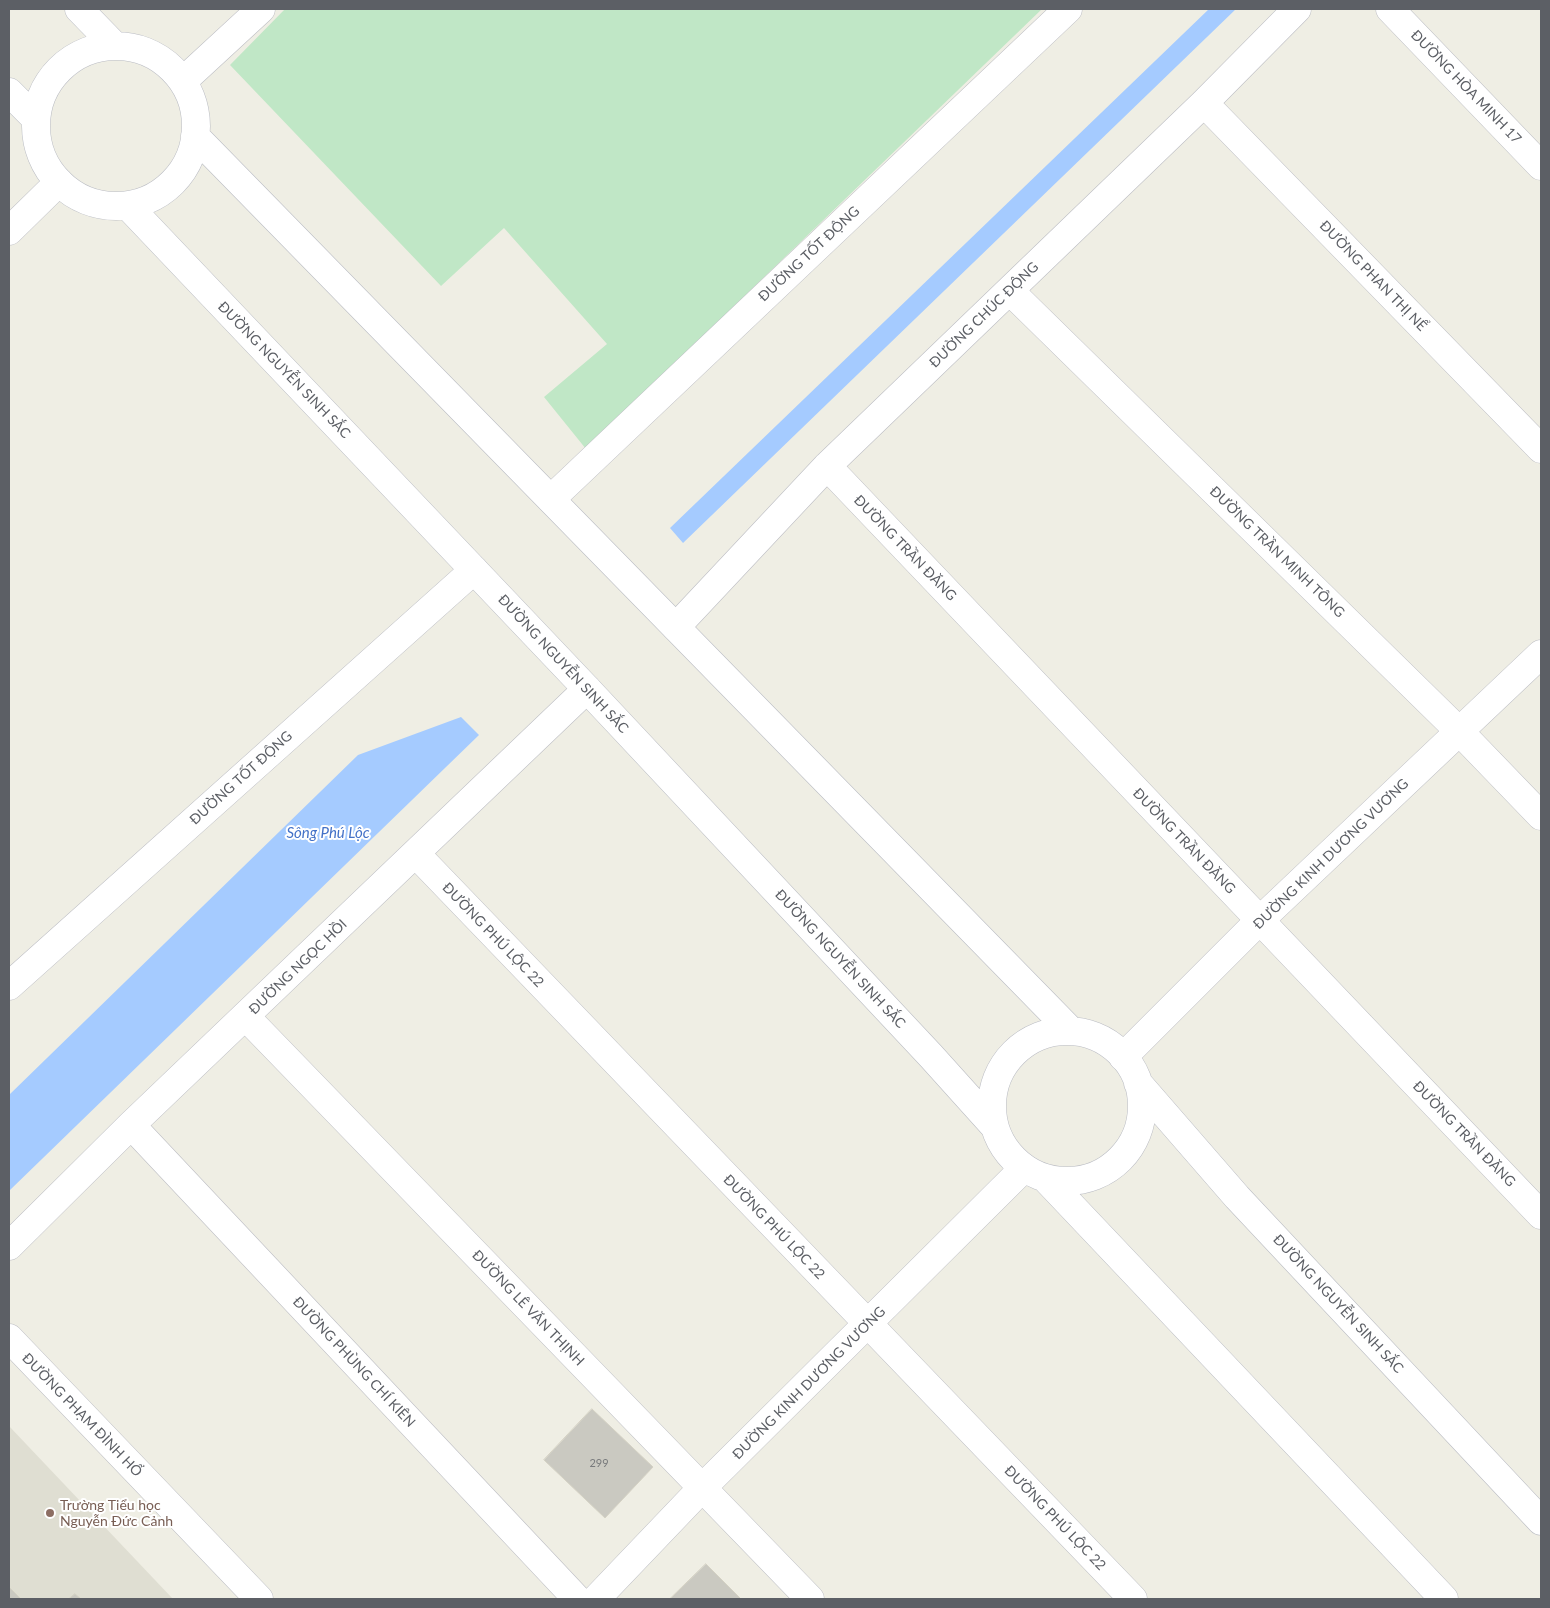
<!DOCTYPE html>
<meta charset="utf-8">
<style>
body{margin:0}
#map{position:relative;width:1550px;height:1608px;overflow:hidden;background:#efeee4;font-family:Lato,sans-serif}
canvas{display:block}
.frame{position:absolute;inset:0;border:10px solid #5c5f65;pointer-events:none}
</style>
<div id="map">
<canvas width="1550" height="1608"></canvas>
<div class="frame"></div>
</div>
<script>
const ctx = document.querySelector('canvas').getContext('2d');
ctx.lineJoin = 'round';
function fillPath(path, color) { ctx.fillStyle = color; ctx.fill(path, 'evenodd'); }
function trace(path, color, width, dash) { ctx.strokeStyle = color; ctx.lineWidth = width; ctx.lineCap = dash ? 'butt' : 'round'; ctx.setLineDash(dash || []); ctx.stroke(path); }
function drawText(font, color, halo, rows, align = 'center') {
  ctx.font = font + ' Lato,sans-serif'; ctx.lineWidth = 4; ctx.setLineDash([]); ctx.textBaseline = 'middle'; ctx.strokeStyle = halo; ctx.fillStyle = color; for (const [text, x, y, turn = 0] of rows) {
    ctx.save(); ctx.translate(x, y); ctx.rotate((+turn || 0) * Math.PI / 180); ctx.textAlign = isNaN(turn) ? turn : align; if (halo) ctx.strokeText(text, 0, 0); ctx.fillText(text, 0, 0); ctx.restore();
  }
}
fillPath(new Path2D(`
 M9,1426L173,1599H9Z`), '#dfded2');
fillPath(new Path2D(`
 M285,9H1042L586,449L544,397L607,344L504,228L441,286L230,65Z`), '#c0e7c6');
fillPath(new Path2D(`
 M1209,9H1236L683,543L670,528Z
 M461,717L479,735L9,1191V1095L358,755Z`), '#a5cbff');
const building = new Path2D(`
 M592,1409L653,1467L605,1518L544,1460Z
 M706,1564L741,1599H670Z
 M9,1587L21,1599H9Z
 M75,1594L81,1599H69Z`);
fillPath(building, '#cac9c1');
trace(building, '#d4d1c3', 1);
const minor = new Path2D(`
 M1390,9L1541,166
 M1204,103L1541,449
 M1010,291L1459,731L1541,816
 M827,466L1541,1215
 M551,499L1068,9
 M676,627L827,466L1204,103L1297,9
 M416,854L1133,1599
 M9,986L474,570
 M246,1017L810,1599
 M131,1125L577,1599
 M9,1246L131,1125L587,689
 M9,1338L259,1599`);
const tertiary = new Path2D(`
 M183,81L261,9
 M9,231L59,182
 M1123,1057L1259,921L1541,654
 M596,1599L702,1488L1024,1168`);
const secondary = new Path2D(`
 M79,9L114,45
 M36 126a80 80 0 1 1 160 0a80 80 0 1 1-160 0Z
 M9,92L36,119
 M195,136L1071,1031
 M128,206L587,689L931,1056L994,1126
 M992 1106a75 75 0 1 1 150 0a75 75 0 1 1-150 0Z
 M1138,1083L1237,1197L1541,1521
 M1046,1179L1444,1599`);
trace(minor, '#bcbdc3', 29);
trace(tertiary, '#bcbdc3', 29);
trace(secondary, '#babcc3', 29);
trace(minor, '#fff', 28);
trace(tertiary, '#fff', 28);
trace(secondary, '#fff', 28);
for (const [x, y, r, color] of [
 [50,1513,5,"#8d6e63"]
]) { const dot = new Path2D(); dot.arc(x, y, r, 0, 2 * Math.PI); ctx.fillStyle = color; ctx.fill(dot); trace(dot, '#fff', 2); }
drawText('11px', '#787a7c', null, [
 ["299",599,1463]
]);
drawText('14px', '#5c5f65', '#fff', [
 ["ĐƯỜNG HÒA MINH 17",1466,87,46],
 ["ĐƯỜNG TỐT ĐỘNG",809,254,-43],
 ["ĐƯỜNG PHAN THỊ NỂ",1373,276,46],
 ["ĐƯỜNG CHÚC ĐỘNG",984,315,-44],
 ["ĐƯỜNG NGUYỄN SINH SẮC",284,370,46],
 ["ĐƯỜNG TRẦN ĐĂNG",905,548,46],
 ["ĐƯỜNG TRẦN MINH TÔNG",1277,552,44],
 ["ĐƯỜNG NGUYỄN SINH SẮC",563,664,47],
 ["ĐƯỜNG TỐT ĐỘNG",241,778,-42],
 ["ĐƯỜNG TRẦN ĐĂNG",1184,841,46],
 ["ĐƯỜNG KINH DƯƠNG VƯƠNG",1331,854,-44],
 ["ĐƯỜNG PHÚ LỘC 22",493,935,46],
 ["ĐƯỜNG NGUYỄN SINH SẮC",840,959,47],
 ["ĐƯỜNG NGỌC HỒI",298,967,-44],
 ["ĐƯỜNG TRẦN ĐĂNG",1464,1134,46],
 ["ĐƯỜNG PHÚ LỘC 22",774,1227,46],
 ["ĐƯỜNG NGUYỄN SINH SẮC",1338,1304,47],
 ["ĐƯỜNG LÊ VĂN THỊNH",528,1308,46],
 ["ĐƯỜNG PHÙNG CHÍ KIÊN",354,1362,47],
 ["ĐƯỜNG KINH DƯƠNG VƯƠNG",809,1383,-45],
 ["ĐƯỜNG PHẠM ĐÌNH HỔ",82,1415,46],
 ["ĐƯỜNG PHÚ LỘC 22",1055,1518,46]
]);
drawText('14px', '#785e54', '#fff', [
 ["Trường Tiểu học",60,1505],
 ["Nguyễn Đức Cảnh",60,1521]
], 'left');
drawText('italic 15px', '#4371c7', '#fff', [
 ["Sông Phú Lộc",328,833]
]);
</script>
